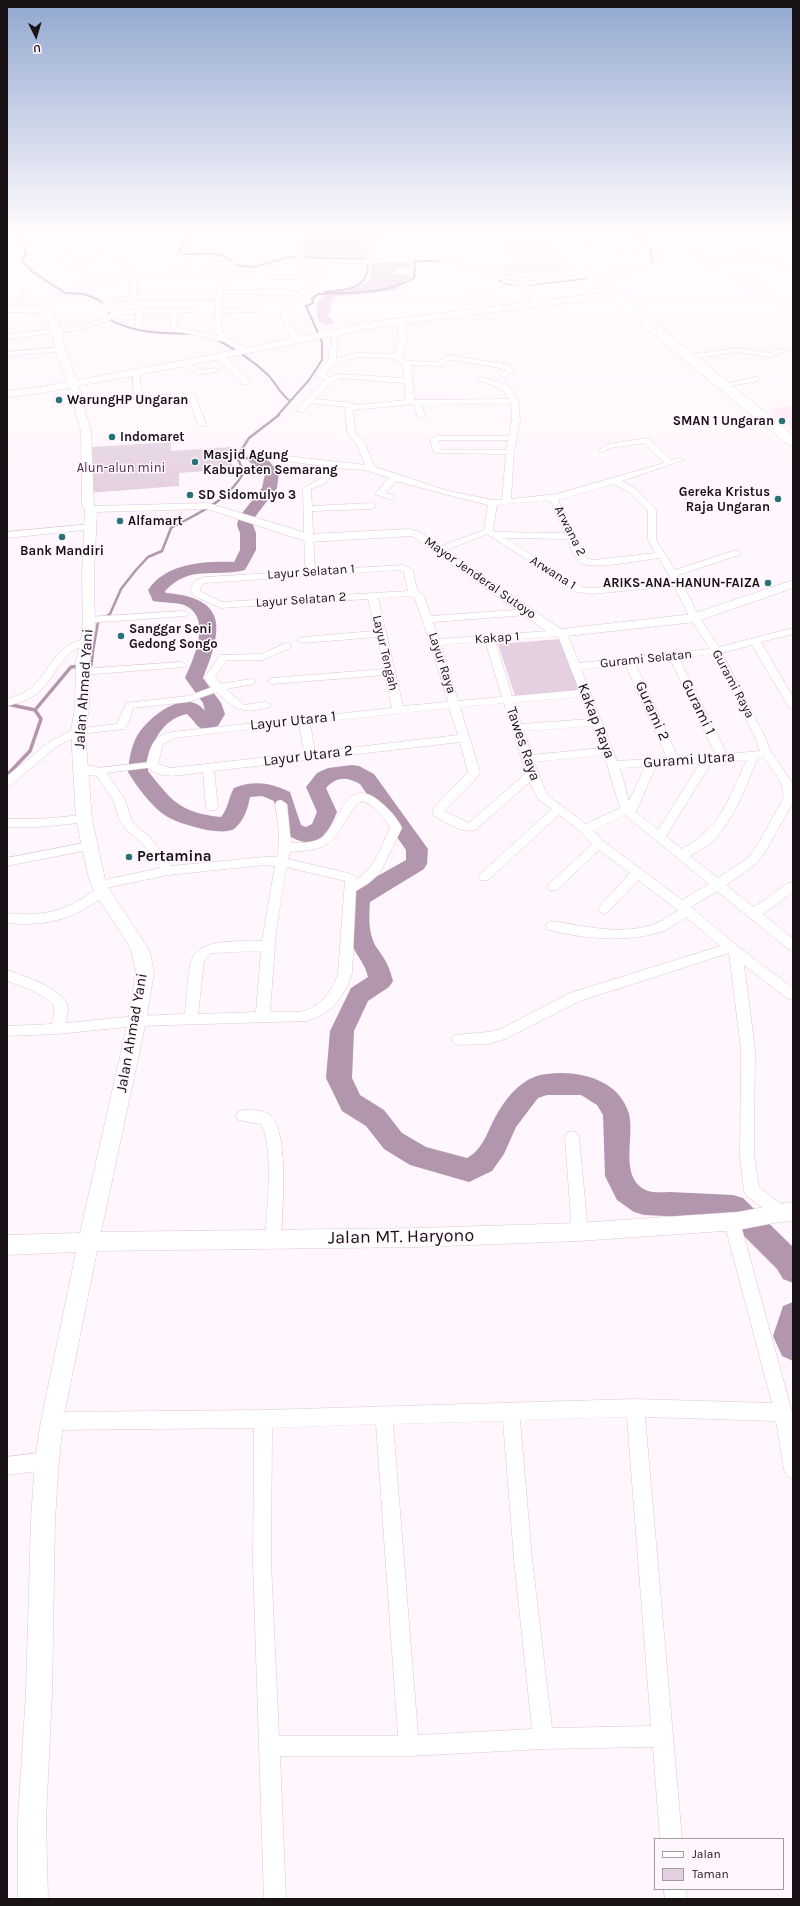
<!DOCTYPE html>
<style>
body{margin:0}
#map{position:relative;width:800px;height:1906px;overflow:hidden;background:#fff7fd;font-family:Karla,sans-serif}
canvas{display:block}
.frame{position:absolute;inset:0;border:8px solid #191318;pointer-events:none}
.legend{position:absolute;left:654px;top:1838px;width:130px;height:52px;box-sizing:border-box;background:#fff7fd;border:1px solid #a39ca1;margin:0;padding:5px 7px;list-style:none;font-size:12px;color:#191318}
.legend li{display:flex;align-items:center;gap:8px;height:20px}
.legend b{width:20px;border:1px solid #a39ca1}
.north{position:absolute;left:16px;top:16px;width:40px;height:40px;-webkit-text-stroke:3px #fff7fd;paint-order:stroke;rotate:175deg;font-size:11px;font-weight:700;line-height:16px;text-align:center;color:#191318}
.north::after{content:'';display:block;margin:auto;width:14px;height:18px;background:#191318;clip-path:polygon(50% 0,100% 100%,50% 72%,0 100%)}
</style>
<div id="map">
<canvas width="800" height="1906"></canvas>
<div class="frame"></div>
<ul class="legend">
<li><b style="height:5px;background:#fff"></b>Jalan</li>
<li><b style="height:11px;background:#e4d0e0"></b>Taman</li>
</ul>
<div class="north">U</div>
</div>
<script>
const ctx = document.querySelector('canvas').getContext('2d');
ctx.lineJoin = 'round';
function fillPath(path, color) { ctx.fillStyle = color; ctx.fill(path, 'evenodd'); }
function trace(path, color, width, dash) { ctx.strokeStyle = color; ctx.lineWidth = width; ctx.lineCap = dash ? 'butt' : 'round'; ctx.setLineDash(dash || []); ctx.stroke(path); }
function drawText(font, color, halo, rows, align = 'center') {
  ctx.font = font + ' Karla,sans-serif'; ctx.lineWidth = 3; ctx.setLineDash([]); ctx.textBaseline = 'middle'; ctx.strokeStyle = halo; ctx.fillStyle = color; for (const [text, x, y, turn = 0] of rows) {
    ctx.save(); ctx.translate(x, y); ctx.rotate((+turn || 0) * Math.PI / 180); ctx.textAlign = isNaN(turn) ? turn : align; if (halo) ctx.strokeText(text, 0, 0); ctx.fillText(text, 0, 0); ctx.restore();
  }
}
fillPath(new Path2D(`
 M537,238L569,266L553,269L556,271L506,276L483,267L522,262L502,248L503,245Z
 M793,405V430L768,410Z`), '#fce8f8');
fillPath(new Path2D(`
 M326,231H395V233L381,235L375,243L367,246L370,255L369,257L305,255L294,241C304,237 318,238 326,231Z
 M405,262L411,265L412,268L397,269L392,274L405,275L410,277L400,283L397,290L334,297L332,299L328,316L333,321L334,324L326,325L319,321C307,281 352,298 370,280L371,266L375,263Z
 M171,442V451L230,447L233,469L179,473V486L88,493L91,447Z
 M561,639L581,690L515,696L498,644Z`), '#e4d0e0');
trace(new Path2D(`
 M20,231L26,255L21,260L33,272L65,293L84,294L97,299L111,310L107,318C134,334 162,333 192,334
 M194,231L185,239L179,252L181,254C201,255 223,249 238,266L254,267L285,258L295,257L363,259L368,263C368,291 345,290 324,292
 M639,231V235C647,244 654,251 651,263L647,265
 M496,278L507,284L518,285
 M527,285L590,278
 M216,339C235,350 252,359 268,375C276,383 280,394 290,401
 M277,416L309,380L322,360V342L306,306L313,303L312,299L318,294C351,292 384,295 414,278L415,261H446`), '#b296ad', 2);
trace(new Path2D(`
 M254,459L237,457L249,438L279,415
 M92,657L98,622L110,614L121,589L136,570L148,557L162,551L171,528C200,512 227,502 244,472L237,457`), '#b296ad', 2.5);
trace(new Path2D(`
 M7,704L35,710
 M7,775L30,751L41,719L35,710L71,667L91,665L92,656`), '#b296ad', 3.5);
fillPath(new Path2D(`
 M254,455L269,461L279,473L277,488L255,517L253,525L256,533V550L245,570C215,578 190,564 165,591L166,593C228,598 223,629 203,678L221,703L225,714L218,726C196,733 200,726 187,714C161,719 148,747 148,771C172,801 180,813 221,817C229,807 228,798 234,788C255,780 270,783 290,792L301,825L306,827L312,824L317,812L306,787L317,773L328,768L352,765L359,766L374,774L428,849L427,864L424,869L370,902C369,916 368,931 375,945C385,960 388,962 393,981L389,987L368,1001L354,1031L352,1078L360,1095L384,1110L402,1133L426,1147L467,1158C484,1149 488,1129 497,1114C508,1095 524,1076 547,1074C578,1070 619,1079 629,1114C635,1138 618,1179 648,1191C654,1193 663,1192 670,1192C691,1193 712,1194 733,1195L743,1198L793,1247V1283L783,1279L777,1269L727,1219L644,1215L634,1212L617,1200L605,1176L603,1115L597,1105L581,1095H547L538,1098L516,1127L504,1154L492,1171L469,1182L410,1165L384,1149L366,1126L342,1111L326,1078L330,1031L351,988L368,977C365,964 359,959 353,947C345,929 340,900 358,887L406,860V850L360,784C347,777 337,776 326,788L337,812C329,831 319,850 295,839C292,837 287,836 284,833C278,826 276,810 274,801L262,796L250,797C248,808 244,821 234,829C221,837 174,823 163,814C150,804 137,787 128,772C129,760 131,747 137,736C148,717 186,686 205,711L203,703L185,678C194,658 213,617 184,605C175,602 163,603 153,601L148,590C166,563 204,561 234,562L240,550V533L237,525L239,517L262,488L265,474C259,468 251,465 247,459L249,456Z
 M793,1302V1361L782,1356L773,1336L783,1306Z`), '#b296ad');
const pedestrian = new Path2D(`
 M152,762L156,765L155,767L97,774L93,771L97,768Z`);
const minor = new Path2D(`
 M86,231H95L106,235V241L124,258L135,275L198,270C193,267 188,261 183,259C165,252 159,252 165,231H171L168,243L169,248L175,253L189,257L207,271H249L301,261L283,243C265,246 231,250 215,239L214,235L219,231H225L220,235L221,238L250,242L240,231H246L257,242L280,240L273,231H279L286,239L306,234L308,231H314V233L310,236L289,242L303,258L308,260H363L410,256L423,243L429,231H435L432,237L448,238L451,240L448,242L430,241L423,251L433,256L470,263L500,276L579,266L582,268L579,270L499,280L466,266L429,259L420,254C404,270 338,260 314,263L327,271C328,285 308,289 298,298C294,302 291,309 287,314L289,321L301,340L299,341L293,340L283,321L281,314L294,295L223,294L222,309L255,308L258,310L255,312L222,313L221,330L229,339L247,349L248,351L244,353L225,342L175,331L171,327V313H143L141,327L138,329L135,327L136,314H119L108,321L79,330L7,339V335C41,327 82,334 111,313L101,306L100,305L103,303L118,311L140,309H196V311L194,312H178L177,327L179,328L219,336L214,330L216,299H133L109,303V301L130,296V279L105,281L100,279L81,286L84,289L79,290L73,287V285L94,277L33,251L25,245L7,242V238L29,242L37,249L51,254L84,246L72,240L50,239L48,238V236H72ZM91,233L101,237V242L112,252L94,253L74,258V260L116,256L129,275L106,277L55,257L90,248L91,245L78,238ZM306,264L321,273L319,276L273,275L271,270ZM265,272L267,277L272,279L317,280L299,292L287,290H223L228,275H249ZM191,274L222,275L217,287L216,295H136L137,278Z
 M584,231H590L601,242V244L555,250L552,248L555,246L594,242Z
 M640,231H646C649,242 665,251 660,263L648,268L597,278V276L655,261C656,249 643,242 640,231Z
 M721,231C729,230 753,242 755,251L752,258L747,257L748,248Z
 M736,231C750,229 769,239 777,251C785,263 779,263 793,273V278C772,271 780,260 769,248C760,239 746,238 736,231Z
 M786,233H793V237L784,236V234Z
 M543,235L546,237L545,238L507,244L503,245L491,258L486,257L499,243L504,241Z
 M233,261L236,263L235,264L209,267L206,265L209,263Z
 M589,274L591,275V277L527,285L542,305L539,307L537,306L520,286L501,282L504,280L522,282Z
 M480,289H484L503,308V310H499L480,291Z
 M24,291H28V299L36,302L34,310H30L29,303L22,300Z
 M465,294H469L485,310V312H481L465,296Z
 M400,319L403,321L407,339L402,356L403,359L408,361L438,362L445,356H455L510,365L514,371L504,377L500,375L506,370L505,369L455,360H450L440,366L411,365L414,400L509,399L502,389L476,379L480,377L508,385L518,401L519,407L520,420L514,451L511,499L557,494L664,463L644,443L610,448L603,452L599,450L608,444L649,438L671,460L680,458L684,460L622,481L636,489L656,510V540L675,570L733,551H739L741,553L739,555L678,575L700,618L719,647L793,628V634L761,642L793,697V709L788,706L752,645L722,653L765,737L771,752L793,784V802L767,849L756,864L726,885L754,907L788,883L793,882V892L763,914L793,939V951L788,949L717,891L691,907L741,949L793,988V1000L788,999L744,965L755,1049L754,1155L759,1187L785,1207L788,1212L785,1217L780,1219L775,1217L747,1196L744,1191L740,1155L741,1049L729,953L580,1001L505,1039L488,1044L459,1045L454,1043L452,1039L454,1035L488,1032L501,1029L570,993L720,946L686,917C679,922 671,928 663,931C631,943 579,939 547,929L546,926L547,923L552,921C584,926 622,936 654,924C663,921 671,915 678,910L638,880L608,912L604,914L600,912L598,909L600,906L630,873L599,850L557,890H549L547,887L549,884L592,844L581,832L559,815L488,880H480L478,877L480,874L552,809L539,800L530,782L475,830C461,834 446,822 434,816L432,813L434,807L468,772L460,742L214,771L218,807L216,810H208L206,807L203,772C186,774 158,782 146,765C151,746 151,737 172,732L392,708L385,675L272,684L267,681L272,678L384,669L377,637L302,643L297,640L302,637L375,631L368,599L221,608L194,596L190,589L196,580L205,577L305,571L303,488L320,479L329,467L260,457L256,455L260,453L365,465L357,445L347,432L345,409L347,407L311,403L303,413L296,411L325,380L315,375L328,361L333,332L338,333L336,359L357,353L395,354L399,339L397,321ZM357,357L395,358L397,362L403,364L404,378L339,374L330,377L324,374L335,364ZM340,378L405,383L406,400L358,405L345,402L315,399L333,381ZM511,403L512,420L509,436H437L430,439L433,451L437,453L506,454L502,500H493L449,491L375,467L365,444L355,432L353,410L414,404L417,416L421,418L425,416L421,404ZM438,440H508L506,450H442ZM336,468L365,470L389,478L375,494L390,500L394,497L393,495L385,493L396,481L444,494L488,505L484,530L436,548V552H442L487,534L577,592L592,594L674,586L690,618L710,649L579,663L567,633L562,630L439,639L433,622L528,615L533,612L528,609L431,616L424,596L417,590L413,570L404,565L315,570L312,511L372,509L376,506L372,503L312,506L311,489L326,483ZM614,484L630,493L648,511V540L655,553L594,560L588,559L584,555L558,500ZM550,500L565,533L496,532L493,530L497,505ZM505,538L567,539C571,546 574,558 581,563C593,570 643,560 659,558L672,581L592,588L582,587ZM400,570L404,572L408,591L222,602L201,592L200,589L203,584L206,583ZM414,596L430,642L448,702L403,706L378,598ZM558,636L579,690L512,696L495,641ZM485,641L502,697L458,701L441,645ZM713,654L755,737L760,751L727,754L679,658ZM670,659L716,755L678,757L635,663ZM625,664L667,758L617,761L581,669ZM581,697L590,719L521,724L514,702ZM504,703L526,773L469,823L444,811L475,780L480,772L460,707ZM449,708L458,735L315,752L310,723ZM299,724L304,753L170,768L158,764L163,744L173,738ZM592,726L601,748L532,755L524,731ZM604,755L620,808L586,824L547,795L534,762ZM763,757C772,770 786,783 783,799L758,844L748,858L718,878L690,856C699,850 709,846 716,838C736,816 746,785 758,758ZM747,760C727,800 723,826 682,849L666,836L712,762ZM700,763L658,830L636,812L656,766ZM645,767L629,801L620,768ZM625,815L709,884L682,900L603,841L593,830Z
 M60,347L64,349L63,351L7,356V352Z
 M738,348L770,353L785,348L789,350L770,357L738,352L696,358L692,356L696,354Z
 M216,354H222L249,380V384H243L216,358Z
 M182,361H188L199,370L215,368L219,370L215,372L197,374L182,365Z
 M132,370L139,372L142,393L144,396L194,393L206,424L205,426H202L198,424L188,397L139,400L134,393Z
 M755,377H758V381L730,386L726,384Z
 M91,524L94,525V529L7,538V532Z
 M183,611L186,612L188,614L186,616L88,623L83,620L88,617Z
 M86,639L91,642L90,644C60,651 60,671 41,690C32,699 19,703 7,706V699C16,696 25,693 32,687C53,668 54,645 86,639Z
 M286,643L290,644L291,646L290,648L263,660H227L215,677L221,684L250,679L254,680L255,682L254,684L226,689L244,705L266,702L271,705L270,707C243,714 236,711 217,692L188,702L133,708L129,722L124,729L80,734L56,747L11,785L7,786V776L48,743L74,729L117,724L126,703L188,696L212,687L207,683L205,677L220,655L261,654Z
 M181,662L186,665L185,667L82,675L77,672L82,669Z
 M80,766H93L105,770L125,800L133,823L150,837L171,866L265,857H277C281,839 278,822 275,804L277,801L281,800L287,804L291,843C300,843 313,843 321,838C340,825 345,775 378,800C387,807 397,817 402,828L380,873L369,883L356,891L352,973L350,980L341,997L331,1009L318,1017L307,1021L137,1026L57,1034L7,1036V1026L52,1024C53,1018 56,1010 53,1005C47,995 18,985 7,981V970C23,975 60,988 67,1004C69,1010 67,1017 66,1023L137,1016L185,1014C187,999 187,972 192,959C200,937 242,942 262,941L275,866L265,865L168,875L106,888L108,891C105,897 97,901 91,905C65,922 38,926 7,923V913C45,917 66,911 96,889L93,885L95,882L160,868L142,843L125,829L119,819L113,800L97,776L76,773L74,770L76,767ZM362,801C372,803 386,819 390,828C381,846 375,868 357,879L355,876L348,873L288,859L290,852C321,850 331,848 346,820C350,813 354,806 362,801ZM286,867L345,881L338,973C334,988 323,1004 307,1010C297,1014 281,1011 270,1012L276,932ZM261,951L256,1012L198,1014L204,961L210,954L214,953Z
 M84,815L88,816L90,819L88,822L39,827H7V819H39Z
 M89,842L93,843L95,846L93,849L7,866V858Z
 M243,1110C252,1110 263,1109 270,1115C290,1130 282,1216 281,1240L279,1245L273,1247L267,1245L265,1240C267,1213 274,1146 261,1124L238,1120L236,1116L238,1112Z
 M572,1131L577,1133L579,1137L588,1232L586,1237L580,1239L574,1237L572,1232L565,1137L567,1133Z
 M732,1215L738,1217L740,1222L792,1412L793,1479L787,1476L784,1470L776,1421L645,1417L682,1839H660L653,1747L543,1749L409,1756H280L286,1899H264L253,1563L254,1428L52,1430L46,1427L43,1421L46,1415L52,1412L263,1410L635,1399L772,1403L724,1222L726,1217ZM627,1417L651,1726L552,1728L532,1559L520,1420ZM503,1421L514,1559L532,1729L418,1735L393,1424ZM376,1424L398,1736H279L271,1563L272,1428Z
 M47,1452L53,1455L56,1461L53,1467L47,1470L7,1475V1457Z
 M664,1889H686L687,1899H665Z`);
const tertiary = new Path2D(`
 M750,255L793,263V267L750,259L706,263L702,261L706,259Z
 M7,306L41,307L52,311L62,331L65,349L78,383L91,432L94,506L208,503L310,534L408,529L420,532L561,629L693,614L793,580V588L695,622L558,637L553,636L412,536L310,542L286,535L207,509L97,512L94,574L95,629L90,662L89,708L85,731L92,819L105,879L109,889L142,939L150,953L154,972L146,1021L101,1232L418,1228L578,1223L738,1212L786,1203H793V1221L779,1222L738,1230L578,1241L418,1247L97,1251L63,1421L59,1461L55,1519L52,1692L46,1820L48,1899H18V1820L26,1692L31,1519L35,1461L41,1421L76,1252L7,1255V1235L80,1233L128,1021L136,972L132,953L127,942L96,895L89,879L76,819L71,731L75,708L76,662L83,629L82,574L85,509L82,505L81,432L68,383L55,349L52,331L45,315L40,313L7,312Z`);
const secondary = new Path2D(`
 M620,291L625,294L623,296L377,327L185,366L35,394L7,397V391L35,388L185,360L377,321Z`);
const primary = new Path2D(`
 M642,243C654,244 667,245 679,248C715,257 763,284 793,307V315L789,314C749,284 694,251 643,249C616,248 586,253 560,255L555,252L560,249Z`);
const trunk = new Path2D(`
 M531,231H542L793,435V446L788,445L556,254Z`);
trace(pedestrian, '#dac7d6', 1);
trace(minor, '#dac7d6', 1);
trace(tertiary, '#dac7d6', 1);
trace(secondary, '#dac7d6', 1);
trace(primary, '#dac7d6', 1);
trace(trunk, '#dac7d6', 1);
fillPath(pedestrian, '#fff');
fillPath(minor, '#fff');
fillPath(tertiary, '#fff');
fillPath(secondary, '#fff');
fillPath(primary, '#fff');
fillPath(trunk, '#fff');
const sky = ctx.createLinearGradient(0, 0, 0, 497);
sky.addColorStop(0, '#92a8d0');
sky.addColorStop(0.46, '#fffbfe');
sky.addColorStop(1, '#fffbfe00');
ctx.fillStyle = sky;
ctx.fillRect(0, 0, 800, 497);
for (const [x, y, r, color] of [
 [59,400,4,"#287277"],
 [782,421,4,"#287277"],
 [112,437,4,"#287277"],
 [195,462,4,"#287277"],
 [190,495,4,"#287277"],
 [778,499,4,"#287277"],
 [120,521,4,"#287277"],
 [62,537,4,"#287277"],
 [768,583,4,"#287277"],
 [121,636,4,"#287277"],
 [129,857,4,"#287277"]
]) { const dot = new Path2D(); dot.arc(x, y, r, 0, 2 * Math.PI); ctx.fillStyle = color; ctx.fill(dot); trace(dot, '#fff7fd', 1.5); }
drawText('bold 13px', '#191318', '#fff7fd', [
 ["WarungHP Ungaran",67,400],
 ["SMAN 1 Ungaran",774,421,"right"],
 ["Indomaret",120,437],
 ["Masjid Agung",203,455],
 ["Kabupaten Semarang",203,470],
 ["Gereka Kristus",770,492,"right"],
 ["Raja Ungaran",770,507,"right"],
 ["SD Sidomulyo 3",198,495],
 ["Alfamart",128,521],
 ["Bank Mandiri",62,551,"center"],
 ["ARIKS-ANA-HANUN-FAIZA",760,583,"right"],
 ["Sanggar Seni",129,629],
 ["Gedong Songo",129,644]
], 'left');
drawText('13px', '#522b4d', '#fff7fd', [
 ["Alun-alun mini",121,468]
]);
drawText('13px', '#191318', '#fff7fd', [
 ["Arwana 2",570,531,63],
 ["Layur Selatan 1",311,572,-4],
 ["Arwana 1",553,573,32],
 ["Mayor Jenderal Sutoyo",480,578,35],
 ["Layur Selatan 2",301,600,-4],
 ["Kakap 1",497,638,-4],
 ["Layur Tengah",385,653,77],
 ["Gurami Selatan",646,659,-6],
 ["Layur Raya",442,663,72],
 ["Gurami Raya",733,684,62]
]);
drawText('15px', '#191318', '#fff7fd', [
 ["Jalan Ahmad Yani",84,689,-86],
 ["Gurami 1",698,707,64],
 ["Gurami 2",652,711,66],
 ["Layur Utara 1",293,721,-6],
 ["Kakap Raya",596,721,69],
 ["Tawes Raya",523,744,71],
 ["Layur Utara 2",308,756,-7],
 ["Gurami Utara",689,760,-4],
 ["Jalan Ahmad Yani",132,1033,-80]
]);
drawText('bold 15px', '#191318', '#fff7fd', [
 ["Pertamina",137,857]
], 'left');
drawText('18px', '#191318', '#fff7fd', [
 ["Jalan MT. Haryono",401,1237,-1]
]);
</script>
